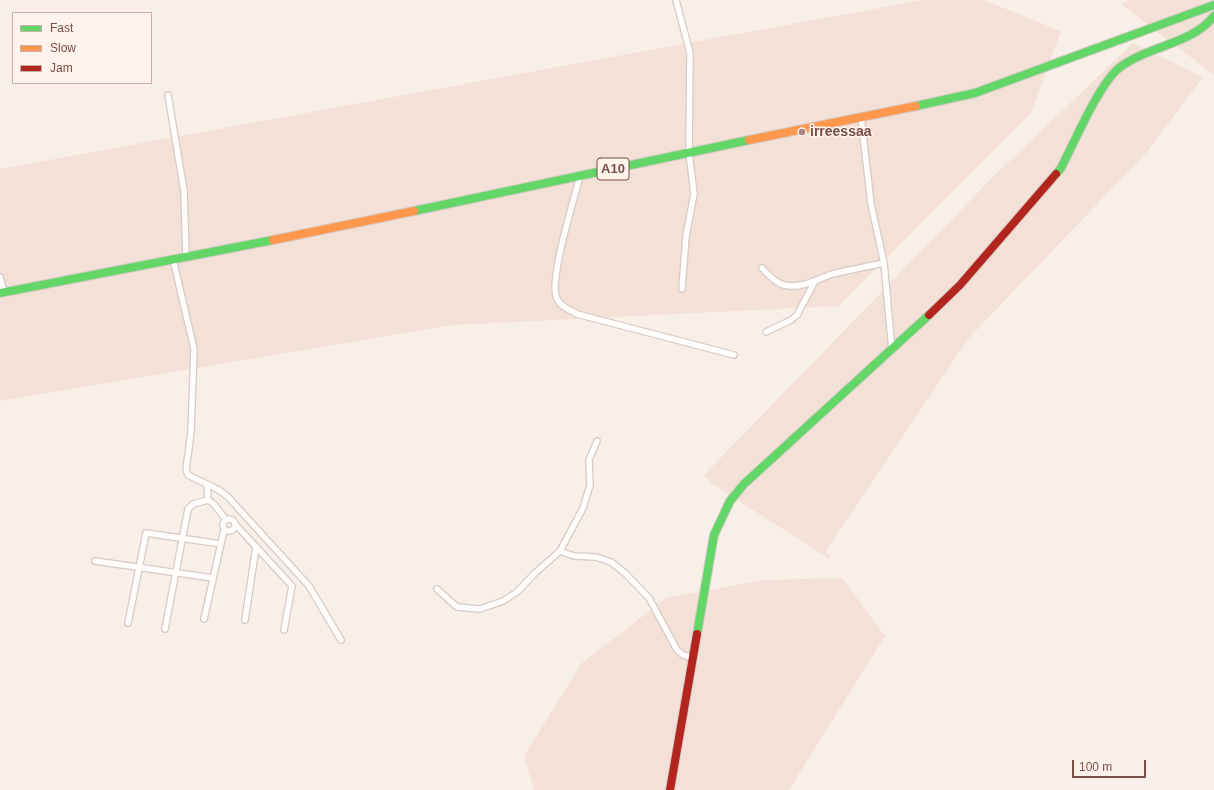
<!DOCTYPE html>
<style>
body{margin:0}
#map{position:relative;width:1214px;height:790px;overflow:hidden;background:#f8efe9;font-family:Arial,sans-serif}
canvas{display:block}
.legend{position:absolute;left:12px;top:12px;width:140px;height:72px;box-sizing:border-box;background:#fff3eb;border:1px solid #c9b1a9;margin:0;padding:5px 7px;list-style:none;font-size:12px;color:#784e47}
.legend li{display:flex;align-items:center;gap:8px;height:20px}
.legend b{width:20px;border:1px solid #c9b1a9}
.scale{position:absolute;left:1072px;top:760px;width:74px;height:18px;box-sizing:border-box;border:2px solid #784e47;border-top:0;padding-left:5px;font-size:12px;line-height:14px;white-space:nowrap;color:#784e47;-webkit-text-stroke:3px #fff3eb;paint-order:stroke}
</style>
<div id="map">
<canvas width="1214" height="790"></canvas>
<ul class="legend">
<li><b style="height:5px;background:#63d668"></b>Fast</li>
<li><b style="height:5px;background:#ff974d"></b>Slow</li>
<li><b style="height:5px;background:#b3261e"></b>Jam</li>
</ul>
<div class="scale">100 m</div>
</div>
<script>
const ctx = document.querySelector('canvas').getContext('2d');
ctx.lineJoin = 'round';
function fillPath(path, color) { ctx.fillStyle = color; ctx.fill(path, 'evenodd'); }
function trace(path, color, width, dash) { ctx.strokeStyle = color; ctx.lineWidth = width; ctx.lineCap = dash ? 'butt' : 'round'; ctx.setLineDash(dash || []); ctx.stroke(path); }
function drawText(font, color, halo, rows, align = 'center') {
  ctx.font = font + ' Arial,sans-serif'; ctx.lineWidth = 3; ctx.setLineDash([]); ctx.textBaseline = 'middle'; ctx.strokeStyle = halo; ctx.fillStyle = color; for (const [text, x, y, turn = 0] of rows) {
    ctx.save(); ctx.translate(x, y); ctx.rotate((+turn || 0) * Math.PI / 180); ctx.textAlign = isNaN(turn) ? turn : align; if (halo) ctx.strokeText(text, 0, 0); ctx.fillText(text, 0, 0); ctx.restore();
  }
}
fillPath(new Path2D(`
 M923,0H984L1061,31L1031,113L839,306L453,325L0,401V169Z
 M1130,0H1214V75L1121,4Z
 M1133,43L1203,77L1145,154L968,339L826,551L831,560L711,483L704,475L993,177Z
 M842,578L885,636L789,790H534L524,756L581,664L666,598L764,580Z`), '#f3e1d7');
const street = new Path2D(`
 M676,0L690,53L689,153L694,194L686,236L682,289
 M168,95L184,191L186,257
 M861,117L871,204L884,263L892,350
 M580,176C574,200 548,281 557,299C561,307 570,310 577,314L734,355
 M173,259L194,349L191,432L186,470L188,475L219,490L228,497L309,586L341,640
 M762,268C768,275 776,283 784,285C800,289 816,280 829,275C847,270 866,267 884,263
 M0,277L4,292
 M766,332L791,320L797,315L815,281
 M207,485L208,500
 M223 525a6 6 0 1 1 12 0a6 6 0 1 1-12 0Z
 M235,524L292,586L284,630
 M560,551L574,556L596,557L611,562L625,573L649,598L677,650L683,655L692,658
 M95,561L213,578
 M437,589L457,607L480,609L503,601L517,592L535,573L560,551L583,508L590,485L589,460L597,441
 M204,619L224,530
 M245,620L256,547
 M128,623L146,533L221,544
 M165,629L188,509L193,504L208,500L214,504L226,520`);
const fast = new Path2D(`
 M916,106L975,93L1214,5
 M1056,174L1061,168C1074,143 1099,84 1119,68C1147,46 1193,44 1214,16
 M414,211L749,140
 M0,293L273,240
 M697,634L714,535L730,501L744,484L929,315`);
const slow = new Path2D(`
 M749,140L916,106
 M273,240L414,211`);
const jam = new Path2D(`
 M929,315L960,285L1056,174
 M670,790L697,634`);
trace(street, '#d6cac6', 8);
trace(fast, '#d7cac6', 10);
trace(slow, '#d7cac6', 10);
trace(jam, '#d7cac6', 10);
trace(street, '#fefdfc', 5.5);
trace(fast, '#63d668', 8);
trace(slow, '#ff974d', 8);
trace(jam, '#b3261e', 8);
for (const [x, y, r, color] of [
 [802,132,4,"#a58680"]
]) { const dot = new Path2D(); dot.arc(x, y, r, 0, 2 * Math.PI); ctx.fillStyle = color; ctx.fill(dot); trace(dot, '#fff3eb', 1.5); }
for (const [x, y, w] of [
 [613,169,32]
]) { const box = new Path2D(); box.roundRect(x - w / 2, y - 11, w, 22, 3); ctx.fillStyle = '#fff3eb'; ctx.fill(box); trace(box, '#784e47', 1); }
drawText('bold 13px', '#784e47', null, [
 ["A10",613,169]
]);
drawText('bold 14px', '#784e47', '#fff3eb', [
 ["irreessaa",810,132]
], 'left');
</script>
